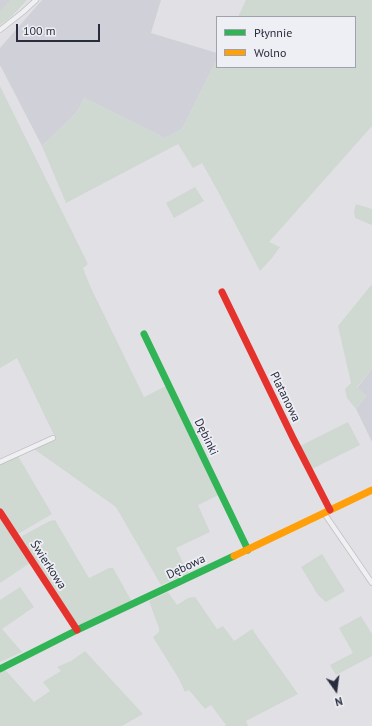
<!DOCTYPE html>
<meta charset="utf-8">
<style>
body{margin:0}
#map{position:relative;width:372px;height:726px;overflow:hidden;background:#e1e1e5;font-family:"PT Sans",sans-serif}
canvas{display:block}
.legend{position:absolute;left:216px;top:16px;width:140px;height:52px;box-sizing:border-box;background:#eeeff5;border:1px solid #9fa1ab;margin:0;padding:5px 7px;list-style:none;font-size:12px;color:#292c3d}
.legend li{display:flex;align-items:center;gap:8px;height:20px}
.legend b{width:20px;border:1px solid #9fa1ab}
.north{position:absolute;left:316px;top:670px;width:40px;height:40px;-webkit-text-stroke:3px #eeeff5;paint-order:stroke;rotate:166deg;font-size:11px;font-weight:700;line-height:16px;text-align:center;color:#292c3d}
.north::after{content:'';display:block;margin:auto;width:14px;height:18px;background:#292c3d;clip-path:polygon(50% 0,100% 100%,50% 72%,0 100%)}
.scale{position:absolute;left:16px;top:24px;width:84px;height:18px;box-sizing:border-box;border:2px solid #292c3d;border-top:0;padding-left:5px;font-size:12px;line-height:14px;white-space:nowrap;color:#292c3d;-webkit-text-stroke:3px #eeeff5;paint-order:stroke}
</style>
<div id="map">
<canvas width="372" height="726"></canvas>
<ul class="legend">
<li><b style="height:5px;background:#30b455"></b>Płynnie</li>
<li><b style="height:5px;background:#ff9f0a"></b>Wolno</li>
</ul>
<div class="north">N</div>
<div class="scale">100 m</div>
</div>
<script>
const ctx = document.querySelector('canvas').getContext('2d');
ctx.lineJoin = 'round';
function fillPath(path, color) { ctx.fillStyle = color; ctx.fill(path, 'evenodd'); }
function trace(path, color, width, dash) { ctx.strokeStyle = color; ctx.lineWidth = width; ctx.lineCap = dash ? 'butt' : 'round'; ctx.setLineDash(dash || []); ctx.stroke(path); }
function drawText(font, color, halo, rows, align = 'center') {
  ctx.font = font + ' "PT Sans",sans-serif'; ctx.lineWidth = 3.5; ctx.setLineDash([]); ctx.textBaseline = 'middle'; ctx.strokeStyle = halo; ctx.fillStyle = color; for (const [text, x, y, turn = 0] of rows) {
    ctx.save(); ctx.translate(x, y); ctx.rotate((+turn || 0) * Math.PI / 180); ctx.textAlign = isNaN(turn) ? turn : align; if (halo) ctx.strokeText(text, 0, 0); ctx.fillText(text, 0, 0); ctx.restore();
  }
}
fillPath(new Path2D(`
 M0,0H11L0,12Z
 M42,0H161L151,33L217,53V59L182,129L165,138L84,98L77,112L42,146L0,65V48Z
 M372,369V442L356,409L366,396L357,388Z`), '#cfd0d8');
fillPath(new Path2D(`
 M11,0H27L10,18L0,25V12Z
 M246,0H372V126L269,242L280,247L272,258L260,271L220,195L202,163L193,168L178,144L66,203L42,146L77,112L84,98L165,138L182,129L217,59V67H355V17H238Z
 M0,86L88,264L83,268L90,286L144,397L166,386L219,495L198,505L210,532L176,548L188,573L161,585L116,507L34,449L55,439L54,435L17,358L0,368Z
 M195,187L204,201L174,218L166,203Z
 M356,204L372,209V225L355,218L354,211Z
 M372,284V369L357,387L366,396L356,409L347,398L345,389L351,383L338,326Z
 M348,422L360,445L312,469L300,446Z
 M18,456L52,514L18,534L0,508V464Z
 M1,518L30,563L0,583V519Z
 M55,520L89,578L109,568H113L131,600V601L81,625L76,624L22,539V536L50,521Z
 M322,554L345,591L326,602L318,595L301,567Z
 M20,587L34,607L2,629L22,652L0,662V600Z
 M168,592L177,605L188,598L195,597L217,629L223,626L234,641L252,629L298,694L246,721L248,726H224L226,725L211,705L205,709L189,690L185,692L179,679L153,637L159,632V628L149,601Z
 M361,616L372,634V656L336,675L330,665L353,653L339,628Z
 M85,651L143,714L122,726H0V664L34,702L50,691L43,682L61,671L57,667L71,661Z`), '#cfd8d1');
const street = new Path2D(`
 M0,30L23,12L36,0
 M0,462L53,438
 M324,513L372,583`);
trace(street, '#bfbfc3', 6);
trace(street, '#f0f0f2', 4.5);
trace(new Path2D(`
 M144,334L248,550
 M0,669L77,630L234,556`), '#30b455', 7);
trace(new Path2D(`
 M234,556L372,490`), '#ff9f0a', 7);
trace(new Path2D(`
 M222,292L293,438L330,510
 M0,512L77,630`), '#e5322d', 7);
drawText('12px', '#292c3d', '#eeeff5', [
 ["Platanowa",285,397,64],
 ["Dębinki",206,437,64],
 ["Świerkowa",48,565,57],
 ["Dębowa",186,567,-25]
]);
</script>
